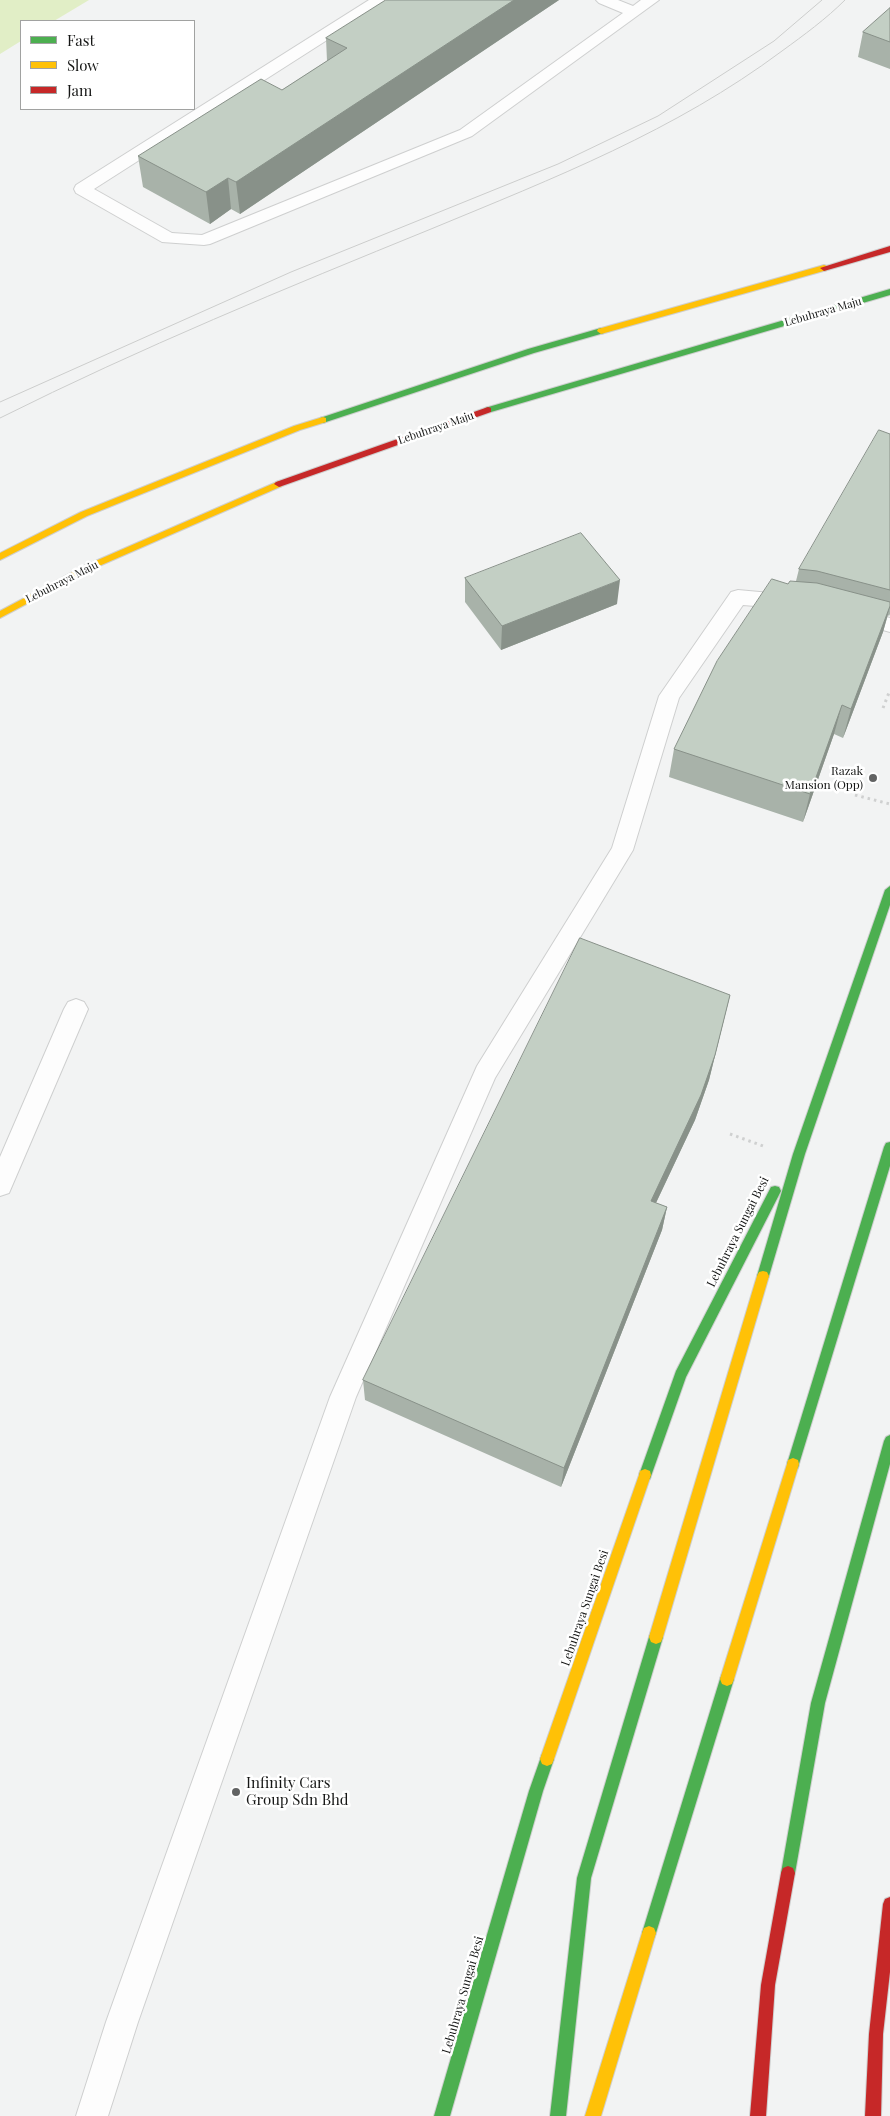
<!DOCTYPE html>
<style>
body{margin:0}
#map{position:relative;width:890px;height:2116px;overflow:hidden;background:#f2f3f3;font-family:"Playfair Display",serif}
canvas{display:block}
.legend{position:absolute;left:20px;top:20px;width:175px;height:90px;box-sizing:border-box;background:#fff;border:1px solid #a1a2a1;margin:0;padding:6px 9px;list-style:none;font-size:15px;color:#151615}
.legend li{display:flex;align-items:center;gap:10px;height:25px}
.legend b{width:25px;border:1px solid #a1a2a1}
</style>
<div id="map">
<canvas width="890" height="2116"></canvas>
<ul class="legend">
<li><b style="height:6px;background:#4caf50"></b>Fast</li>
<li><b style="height:6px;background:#ffc107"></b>Slow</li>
<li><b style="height:6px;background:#c62828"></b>Jam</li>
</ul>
</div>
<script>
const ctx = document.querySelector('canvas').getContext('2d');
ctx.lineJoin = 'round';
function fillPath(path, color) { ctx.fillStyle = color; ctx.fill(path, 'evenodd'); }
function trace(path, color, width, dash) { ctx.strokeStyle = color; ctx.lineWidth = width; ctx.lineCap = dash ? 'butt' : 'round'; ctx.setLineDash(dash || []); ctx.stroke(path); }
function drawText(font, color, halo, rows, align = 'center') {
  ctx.font = font + ' "Playfair Display",serif'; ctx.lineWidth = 5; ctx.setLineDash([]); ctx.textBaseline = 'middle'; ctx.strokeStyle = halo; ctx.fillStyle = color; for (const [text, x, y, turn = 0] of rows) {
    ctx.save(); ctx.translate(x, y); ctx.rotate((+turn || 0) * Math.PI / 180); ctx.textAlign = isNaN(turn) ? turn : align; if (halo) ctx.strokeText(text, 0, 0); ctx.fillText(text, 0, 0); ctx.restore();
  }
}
fillPath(new Path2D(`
 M0,0H89L54,21H21V41L0,54Z`), '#e1eec6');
const lane = new Path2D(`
 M369,0H388L385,3L94,189L172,233L202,235L460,130L623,13L599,3L596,0H618L633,6L641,0H659L472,136L210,244L204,245L162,242L76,193L74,189L76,185Z
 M738,590L792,595L799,597L802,602L799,607L792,609L743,605L679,698L633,850L495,1078L356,1397L138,2022L108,2116H76L106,2022L330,1397L477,1066L612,848L659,696L731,592Z
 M854,608L890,618V632L847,620L844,615L847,610Z
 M76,999L84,1002L88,1009L9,1193L0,1196V1157L64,1009L68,1002Z`);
const fast = new Path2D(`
 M890,289V295L491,412H485L484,410L485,408Z
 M601,328L604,329V333L534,353L326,422L323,423L319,420L320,418L528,349Z
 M890,886V905L805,1154L769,1276L767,1280L763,1281L759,1280L757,1276L793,1154L885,890Z
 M890,1142V1166L799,1464L798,1468L793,1470L788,1468L787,1464L884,1147L886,1143Z
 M775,1186L779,1187L781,1191L686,1377L650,1479L645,1481L640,1479L639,1475L676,1371L771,1187Z
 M890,1435V1464L825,1703L795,1873L793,1878L788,1880L783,1878L781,1873L811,1703L884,1441L886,1437Z
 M656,1630L661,1632L663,1637L591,1878L566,2116H550L577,1878L649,1637L651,1632Z
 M727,1672L732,1674L734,1679L656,1933L654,1938L649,1940L644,1938L642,1933L720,1679L722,1674Z
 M547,1752L552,1754L554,1759L543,1791L450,2116H434L529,1791L542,1754Z`);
const slow = new Path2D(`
 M824,265L827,266V270L601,334L597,331L598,329Z
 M323,417L326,418V422L300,430L87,516L0,560V553L81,512L294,426Z
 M279,481L282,482V486L90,570L0,618V611L84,566Z
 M763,1271L767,1272L769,1276L663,1637L661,1642L656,1644L651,1642L649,1637L757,1276L759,1272Z
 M793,1458L798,1460L799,1464L734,1679L732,1684L727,1686L722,1684L720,1679L787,1464L788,1460Z
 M645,1469L650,1471L651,1475L554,1759L552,1764L547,1766L542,1764L540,1759L639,1475L640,1471Z
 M649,1926L654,1928L656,1933L601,2116H585L642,1933L644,1928Z`);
const jam = new Path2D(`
 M890,246V252L824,271L820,268Z
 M488,407L491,408V412L282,486L279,487L274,484L276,482Z
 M788,1866L793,1868L795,1873L775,1985L766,2116H750L761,1985L781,1873L783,1868Z
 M890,1897V1972L883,2034L881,2116H865L869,2034L883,1904L885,1899Z`);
trace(lane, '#cecfcf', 2);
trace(fast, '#cecfcf', 2);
trace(slow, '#cecfcf', 2);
trace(jam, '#cecfcf', 2);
trace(new Path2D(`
 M883,708L890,690
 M855,795L890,804
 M730,1134L766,1147`), '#cfd0d0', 3, [2.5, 4]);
fillPath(lane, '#fdfdfd');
fillPath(fast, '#4caf50');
fillPath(slow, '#ffc107');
fillPath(jam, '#c62828');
trace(new Path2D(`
 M0,402L291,272L558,164L658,116L774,41L822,0
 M0,418C140,348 286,288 431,229C554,178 675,131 782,51C804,35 826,19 845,0`), '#cccdcc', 1);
fillPath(new Path2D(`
 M386,0H559L240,214L231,209L210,224L143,187L138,156L282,90L327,61L326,38Z
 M890,8V69L858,57L863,32Z
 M890,434V614L889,616L888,615L883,632L843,738L834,734L803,822L669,777L674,749L788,584L796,581L799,569Z
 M465,578L617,604L501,650L465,602Z
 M730,995L709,1080L695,1120L656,1203L667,1207L662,1230L561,1487L365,1400L363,1380Z`), '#a8b2a9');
fillPath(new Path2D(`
 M514,0H559L240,214L236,182Z
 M228,178L231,209L210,224L206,192Z
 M620,580L617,604L501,650L502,626Z
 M890,606L883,632L843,738L851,709Z
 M842,705L834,734L803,822L810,794Z
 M730,995L709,1080L695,1120L646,1224L651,1201Z
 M667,1207L662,1230L561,1487L564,1468Z`), '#889189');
const building = new Path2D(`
 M386,0H514L236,182L228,178L206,192L138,156L261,79L282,90L347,48L326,38Z
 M890,8V42L863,32Z
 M879,430L890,434V590L817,571L799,569Z
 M581,533L620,580L502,626L465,578Z
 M772,579L788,584L790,581L817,583L890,602V606L851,709L842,705L810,794L674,749L717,661Z
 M580,938L730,995L715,1055L701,1095L651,1201L667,1207L564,1468L363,1380Z`);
fillPath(building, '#c3cfc4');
trace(building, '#889189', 1);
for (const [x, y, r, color] of [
 [873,778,5,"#626363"],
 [236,1792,5,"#626363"]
]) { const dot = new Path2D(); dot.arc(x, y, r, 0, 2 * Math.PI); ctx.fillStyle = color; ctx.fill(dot); trace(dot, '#fff', 2); }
drawText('11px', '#151615', '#fff', [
 ["Lebuhraya Maju",823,312,-16],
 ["Lebuhraya Maju",436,428,-19],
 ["Lebuhraya Maju",62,582,-27]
]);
drawText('12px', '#151615', '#fff', [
 ["Razak",863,771],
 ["Mansion (Opp)",863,785]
], 'right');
drawText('12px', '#151615', '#fff', [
 ["Lebuhraya Sungai Besi",738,1232,-63],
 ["Lebuhraya Sungai Besi",585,1608,-71],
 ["Lebuhraya Sungai Besi",463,1995,-74]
]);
drawText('15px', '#151615', '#fff', [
 ["Infinity Cars",246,1783],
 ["Group Sdn Bhd",246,1800]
], 'left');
</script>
